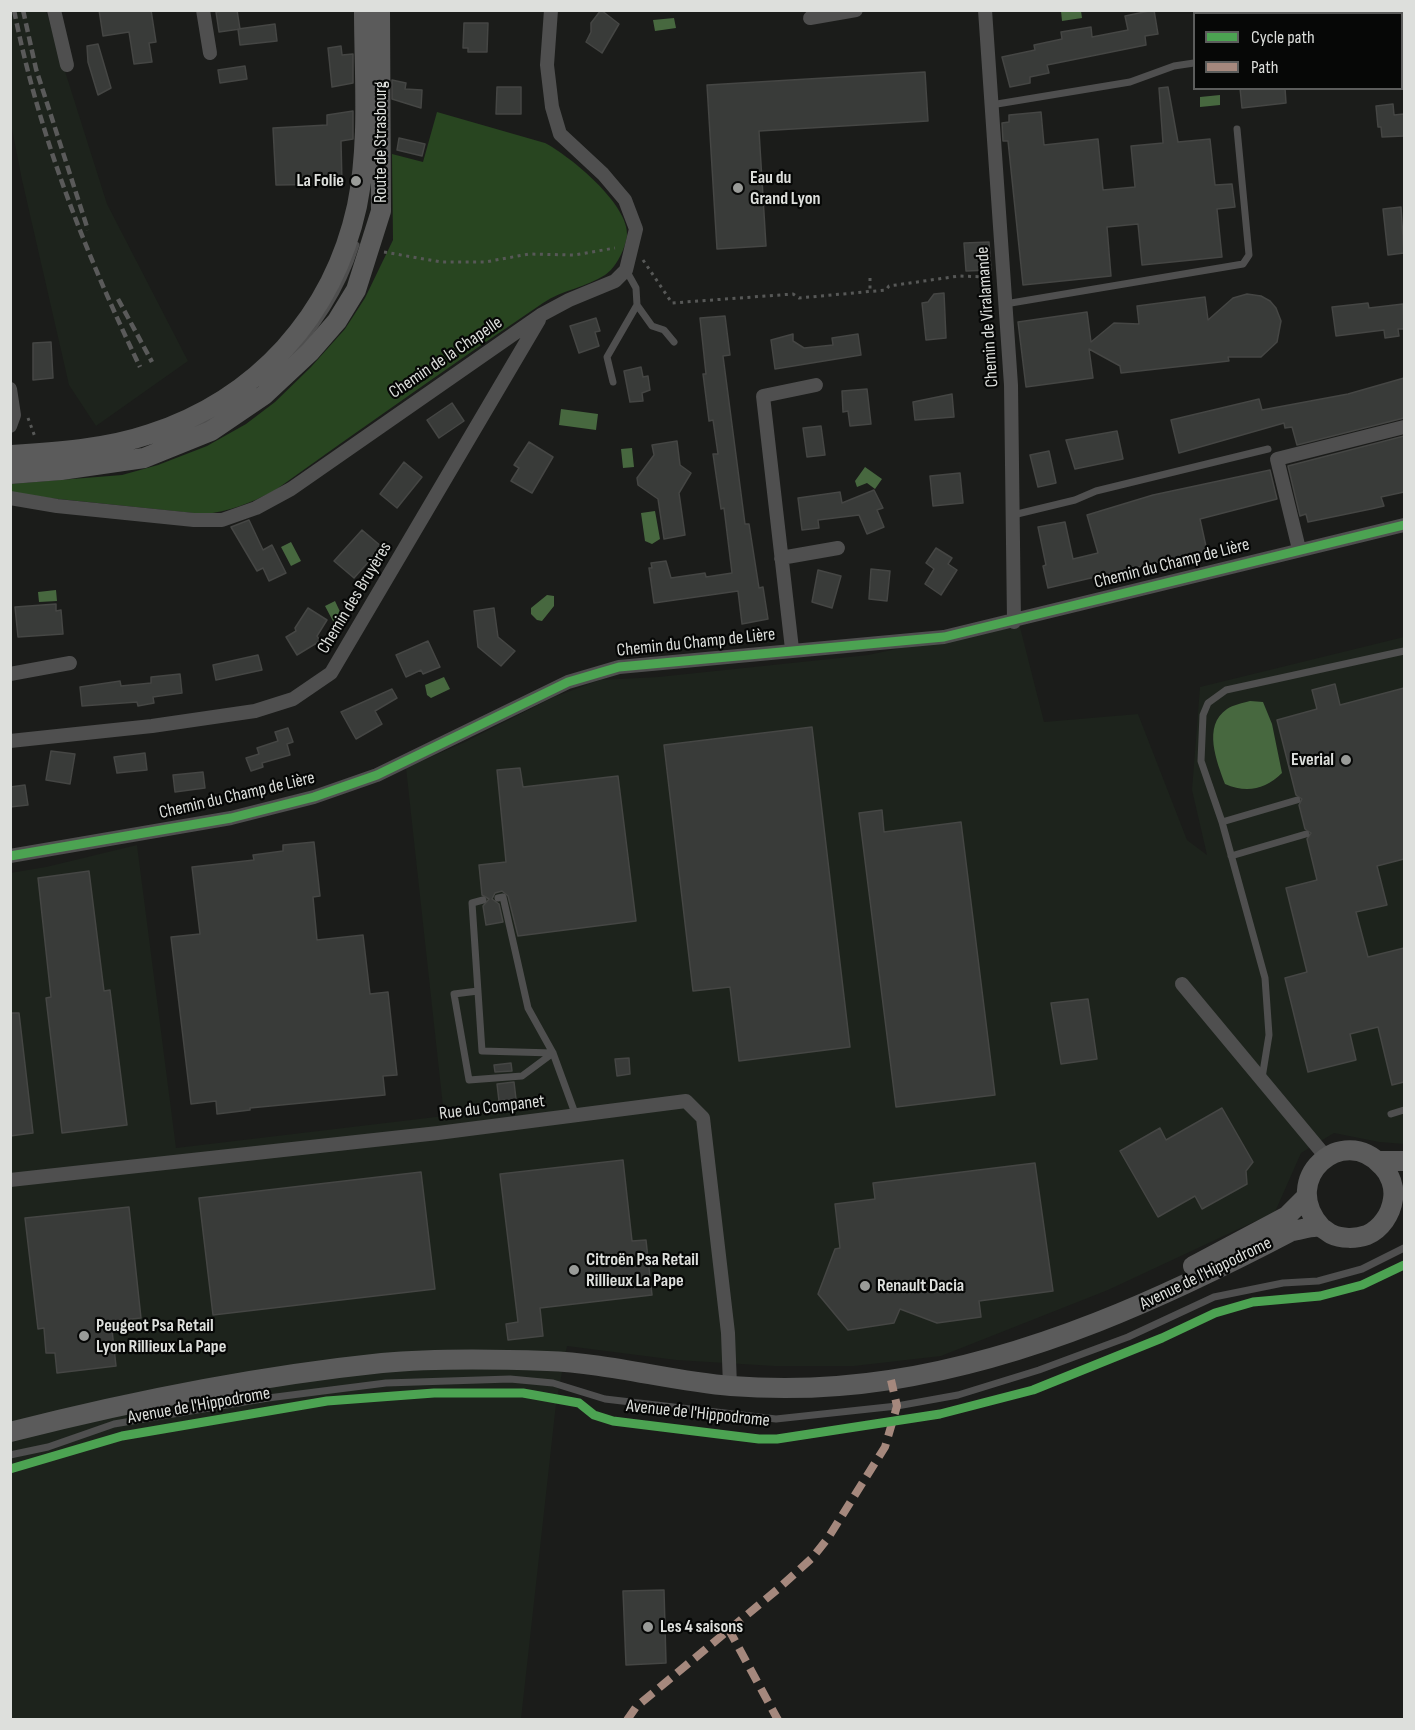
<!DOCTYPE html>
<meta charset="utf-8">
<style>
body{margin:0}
#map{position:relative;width:1415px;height:1730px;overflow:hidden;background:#1b1c1a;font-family:"Sofia Sans Condensed",sans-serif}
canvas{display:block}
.frame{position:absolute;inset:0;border:12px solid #dddfdc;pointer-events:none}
.legend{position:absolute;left:1193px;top:12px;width:210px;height:78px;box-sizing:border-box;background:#060706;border:2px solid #5c5d5c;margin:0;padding:8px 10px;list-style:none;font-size:18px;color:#dddfdc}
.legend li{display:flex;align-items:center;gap:12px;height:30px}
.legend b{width:30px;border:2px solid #5c5d5c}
</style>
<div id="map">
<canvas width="1415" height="1730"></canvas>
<div class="frame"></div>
<ul class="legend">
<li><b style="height:8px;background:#4ca352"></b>Cycle path</li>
<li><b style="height:8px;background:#a5887d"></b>Path</li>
</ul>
</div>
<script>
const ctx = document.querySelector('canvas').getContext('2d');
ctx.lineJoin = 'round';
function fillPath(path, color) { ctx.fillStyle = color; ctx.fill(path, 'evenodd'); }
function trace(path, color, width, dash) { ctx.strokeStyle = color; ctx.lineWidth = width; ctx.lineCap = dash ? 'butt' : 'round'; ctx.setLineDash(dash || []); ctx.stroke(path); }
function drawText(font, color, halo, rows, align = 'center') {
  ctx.font = font + ' "Sofia Sans Condensed",sans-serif'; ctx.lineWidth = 4.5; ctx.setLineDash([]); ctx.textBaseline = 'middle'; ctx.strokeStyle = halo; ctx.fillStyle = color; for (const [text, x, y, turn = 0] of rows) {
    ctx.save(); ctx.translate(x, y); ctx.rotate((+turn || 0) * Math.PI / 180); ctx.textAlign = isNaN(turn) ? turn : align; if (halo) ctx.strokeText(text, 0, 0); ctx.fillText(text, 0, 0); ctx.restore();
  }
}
fillPath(new Path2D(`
 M10,11H46L107,204L188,361L96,426L69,385L22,180L11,124Z
 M1019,623L1044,722L1138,714L1187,840L1207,855L1192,790L1200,687L1404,637V1144L1379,1142L1334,1133L1301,1153L1275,1212L1108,1290L941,1356L854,1366H774L676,1360L567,1346L556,1404L521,1719H11L10,873L46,867L137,845L176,1148L444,1116L406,768L465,742L554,697L600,680L658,677L868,655Z`), '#1d231c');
fillPath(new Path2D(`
 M437,112L545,143C570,156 630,205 627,236C625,249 616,268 605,275C587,287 562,290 543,303C453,364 363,427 274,491C250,503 229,512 203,514L49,498L11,492L10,484L122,475L158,465L207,446L246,424L275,402L311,367L345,329L365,298L393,240L392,154L423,162Z`), '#284520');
fillPath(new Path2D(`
 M1061,11H1081L1082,18L1062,21Z
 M674,18L676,28L655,31L653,20Z
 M1220,95V105L1200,107V97Z
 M561,409L598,414L596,430L559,425Z
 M632,448L634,467L623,468L621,449Z
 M865,467L882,479L875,489L867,483L857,487L855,481Z
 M655,511L660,539L652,544L645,541L641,513Z
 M291,542L301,561L291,566L281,547Z
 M56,590L57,601L39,602L38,592Z
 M547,595L554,596V606L542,621L537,620L531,614V608Z
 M335,601L344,620L335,625L325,606Z
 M444,677L450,689L431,698L427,695L425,685Z
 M1250,701L1263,702L1272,724L1282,773C1265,790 1246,793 1225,784C1217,762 1202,726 1227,709C1233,705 1243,703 1250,701Z`), '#47683f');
const building = new Path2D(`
 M99,10H151L156,42L149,43L152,62L134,64L129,32L103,36Z
 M230,10H237L240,29L219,32L216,12Z
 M601,10L619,24L602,53L586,42L591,32V23Z
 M1154,10L1158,34L1145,36L1146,45L1047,65L1049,73L1030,77V83L1010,87L1002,57L1035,50L1034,45L1062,39L1061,32L1091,27L1092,37L1128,30L1125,16Z
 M464,23H488L487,52H468V48H463Z
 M275,24L277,41L240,45L238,29Z
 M98,44L111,88L98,95L88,62L87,46Z
 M341,46L342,55L353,54V83L332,87L328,48Z
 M245,66L247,79L220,83L218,70Z
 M925,72L928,121L759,131L766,246L717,249L707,85Z
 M392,80L406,83L405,89L422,90L421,108L392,99Z
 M497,87H521V114H496Z
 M1168,87L1178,142L1210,139L1215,185L1232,184L1235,207L1217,209L1222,257L1142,265L1138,224L1107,227L1111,276L1023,285L1008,141H1003L1002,123L1009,122V115L1041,112L1044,145L1098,139L1103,190L1135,187L1131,146L1163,143L1159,88Z
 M1240,88H1285L1286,103L1242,108Z
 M1393,104L1394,115L1404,114V136L1382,137L1381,127H1378L1376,106Z
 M353,111V139L341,141L342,184L276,185L273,128L327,125V115Z
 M399,138L425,144L422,156L397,150Z
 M1401,207L1404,253L1388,255L1383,209Z
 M989,242L991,270L966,271L964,243Z
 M944,293L946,338L926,340L922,303L928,302L934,294Z
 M1247,294L1261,296L1270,301L1276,308L1281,321L1277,342L1261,357H1228L1229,361L1121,373L1120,366L1089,349L1093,378L1026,387L1018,322L1087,312L1091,342L1114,323L1139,324L1137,306L1205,297L1208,320L1233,298Z
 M1368,303L1369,308L1403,304L1404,329H1398L1399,336L1385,338L1384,330L1336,336L1332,307Z
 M725,316L730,355L723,356L745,524H749L759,588L763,587L768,619L742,624L738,591L654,603L649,568H652L651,563L666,561L671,578L705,573L706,577L732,573L724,508L721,509L713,454H718L713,420L709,421L703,374H706L700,318Z
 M596,318L600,331L595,332L599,346L579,353L570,326Z
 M793,334V341L804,348L833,345L832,338L858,334L861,355L775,369L771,340Z
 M51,342L53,378L33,380V343Z
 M641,367L643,377L648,376L650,390L642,393L643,401L630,402L624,371Z
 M1404,378V418L1297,445L1292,427L1285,428L1284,423L1179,453L1171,420L1259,399L1262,410L1348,394Z
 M867,389L871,424L850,426L848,411L843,412L842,391Z
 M952,394L954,417L915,420L913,402Z
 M452,403L464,421L439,438L427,420Z
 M821,426L825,455L807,457L803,428Z
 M1117,431L1123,459L1075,469L1066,440Z
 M1404,436V492L1381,497L1384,506L1371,509L1308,522L1306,514L1300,516L1288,466Z
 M677,441L680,465L691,473L679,493L685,535L664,539L658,499L638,485L637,478L654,455L652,445Z
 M529,442L553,457L532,493L511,481L519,468L514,465Z
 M1049,451L1056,483L1038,487L1030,455Z
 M404,462L422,477L397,508L380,494Z
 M1270,470L1277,499L1200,519L1207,551L1048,588L1043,566L1046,565L1038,527L1065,522L1073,559L1098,553L1087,515L1153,495Z
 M960,473L963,503L933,506L930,476Z
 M874,490L883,508L877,510L884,527L867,534L859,515L818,520L819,528L802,530L798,498L840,492L842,503Z
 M249,520L263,550L272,545L286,573L269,581L263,568L257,571L231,527Z
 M362,530L382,547L354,578L334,561Z
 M936,548L952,558L948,564L957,570L941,595L925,584L934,569L926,563Z
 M871,569L890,571L887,601L869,599Z
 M818,570L841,576L832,608L812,602Z
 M56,604V611L61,610L63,634L18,637L15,607Z
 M308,608L327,620L317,636L320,641L297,655L286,637L296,631L295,628Z
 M494,608L498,637L515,651L501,666L478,647L474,611Z
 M428,641L440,667L423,674L421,670L406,677L396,655Z
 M258,655L262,670L216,680L213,665Z
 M180,674L182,693L153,697L154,703L138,706L137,702L82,706L80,687L120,681L121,686L151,683V677Z
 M1335,684L1340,705L1404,688V859L1377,866L1387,905L1356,912L1368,957L1404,948V1082L1392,1085L1378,1027L1350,1034L1356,1060L1308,1072L1285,978L1307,972L1286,888L1317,880L1307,839L1311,833L1305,829L1299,805L1302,799L1296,795L1277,720L1317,709L1312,690Z
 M392,689L397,698L375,711L382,724L356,739L341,712Z
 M812,727L850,1047L739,1061L730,987L693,991L664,745Z
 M288,728L293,742L287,744L290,755L262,763L263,767L251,771L246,758L259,754L257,748L278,741L275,732Z
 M51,751L75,754L70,784L46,780Z
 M145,753L147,770L117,773L114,757Z
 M520,768L523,787L618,776L636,921L518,936L508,896L502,891L495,893L492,899L499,904L503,922L486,925L483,906L489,899L482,895L479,865L506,862L497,770Z
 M203,772L205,788L175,792L173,775Z
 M25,785L28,805L10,807V787Z
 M882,810L884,832L961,822L995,1095L896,1107L859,813Z
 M314,842L320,896L313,897L317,940L363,935L370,994L388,992L397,1075L383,1076L385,1095L250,1108V1110L217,1114L216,1101L191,1104L171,937L200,934L192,867L254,860L253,855L283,851V845Z
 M89,871L104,991L110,990L127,1125L62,1133L46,998L51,997L38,878Z
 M1088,999L1097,1059L1061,1064L1051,1003Z
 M10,1013H19L33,1133L10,1136Z
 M629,1058L630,1074L617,1076L615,1059Z
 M511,1063L512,1071L495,1072L494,1065Z
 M514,1082L516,1099L499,1101L497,1084Z
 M1222,1108L1253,1162L1246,1171L1247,1184L1202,1209L1195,1196L1158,1217L1120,1151L1160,1128L1166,1140Z
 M623,1160L632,1241L646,1240L652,1295L540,1308L543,1336L508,1340L506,1324L518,1322L500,1174Z
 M1035,1163L1053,1291L979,1301L981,1317L937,1323L900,1309L894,1323L848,1330L818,1294L835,1249L840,1248L835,1204L875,1199L873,1183Z
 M421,1172L435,1289L213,1315L199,1198Z
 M129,1207L141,1318L111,1321L116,1366L57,1373L55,1353H46L44,1328L38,1329L25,1218Z
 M664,1590L666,1663L626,1665L623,1591Z`);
fillPath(building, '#393b39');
trace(building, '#454644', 1.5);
trace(new Path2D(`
 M384,252L441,262H485L529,254L574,255L615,248
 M643,260L672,303L793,294L799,298L886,290L889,286L959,276L990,277
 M870,278V291
 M28,418L35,437`), '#575857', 3, [3, 4.5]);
trace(new Path2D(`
 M991,105L1130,82L1174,66L1194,63
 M626,270L636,288L637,305L652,326L664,330L674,342
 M1005,304L1243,264L1249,255L1237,129
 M278,369C313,334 341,293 356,245
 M613,382L607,357L637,305
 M195,427L229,407
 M1013,515L1075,500L1096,491L1268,449
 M1222,822L1297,800
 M1231,856L1306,834
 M498,898L503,897L528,1008L553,1053L576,1116
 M483,900L472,903L482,1051L553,1053
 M478,991L454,994L469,1080L522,1076L553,1053
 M1262,1078L1269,1035L1265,978L1222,822L1201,761L1203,715L1208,703L1226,690L1404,651
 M1391,1114L1404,1110
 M10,1455L48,1447L114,1424L268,1398L386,1383L510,1379L553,1383L605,1399L776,1419L897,1406L958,1395L1039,1370L1128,1337L1214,1297L1283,1283L1318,1281L1362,1269L1404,1248`), '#4f4f4f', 7);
trace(new Path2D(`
 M54,10L67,65
 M203,10L210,53
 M985,10L1011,385L1014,622
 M810,18L856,10
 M10,389L14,415L10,426
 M10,498L57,506L194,520H222L256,508L291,489L541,315L569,300L615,281L626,270L636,229L625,200L603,174L560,134L552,107L547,65L551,10
 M1299,549L1277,459L1404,427
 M781,558L838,548
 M792,649L763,396L816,385
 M10,674L70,663
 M10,741L152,726L255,711L293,699L331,673L539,320
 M10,856L231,818L314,797L377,775L568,682L619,667L944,637L1404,525
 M1182,984L1326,1157
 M10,1180L438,1133L686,1101L703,1118L728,1333L730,1386`), '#4f4f4f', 14);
trace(new Path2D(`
 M10,455C57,452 106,449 150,434C257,399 333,316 357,206C370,142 364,75 364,10
 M10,474L61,470L144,458L211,431L264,395L310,352L337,321L356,290L381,211L380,10
 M1378,1161H1404
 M1193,1266L1287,1216L1306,1197
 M10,1432C132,1401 257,1376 382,1363C436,1358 493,1359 547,1361C609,1363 670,1381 731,1386C784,1390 838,1388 890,1380C1033,1358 1166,1297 1292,1231C1300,1230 1311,1226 1319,1227C1324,1228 1327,1232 1331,1234C1341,1239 1356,1239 1367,1235C1381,1229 1391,1214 1393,1199C1395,1187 1390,1174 1382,1166C1343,1122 1278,1179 1321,1227`), '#5b5b5b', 20);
trace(new Path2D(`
 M14,10C39,136 85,252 140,367
 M23,10L36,69L88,230
 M118,299L152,362`), '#5a5a5a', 4.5, [9, 4.5]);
trace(new Path2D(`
 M728,1628L778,1720
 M627,1720L636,1707L778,1589L812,1558L828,1538L885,1447L897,1406L891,1380`), '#a5887d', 8, [15, 8]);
trace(new Path2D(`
 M10,856L231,818L314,797L377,775L568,682L619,667L944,637L1404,525
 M10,1469L122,1436L327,1401L434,1393H523L579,1403L594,1415L613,1421L759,1439H777L940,1414L1033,1390L1162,1338L1215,1313L1253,1302L1320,1296L1362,1285L1404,1265`), '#4ca352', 9);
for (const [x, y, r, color] of [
 [356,181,6,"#999b98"],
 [738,188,6,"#999b98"],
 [1346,760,6,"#999b98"],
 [574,1270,6,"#999b98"],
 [865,1286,6,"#999b98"],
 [84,1336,6,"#999b98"],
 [648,1627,6,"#999b98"]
]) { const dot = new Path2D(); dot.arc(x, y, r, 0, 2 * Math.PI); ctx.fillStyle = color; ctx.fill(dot); trace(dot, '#060706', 2); }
drawText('18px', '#dddfdc', '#060706', [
 ["Route de Strasbourg",381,142,-90],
 ["Chemin de Viralamande",988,317,-94],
 ["Chemin de la Chapelle",446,358,-34],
 ["Chemin du Champ de Lière",1172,564,-14],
 ["Chemin des Bruyères",355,598,-59],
 ["Chemin du Champ de Lière",696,643,-6],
 ["Chemin du Champ de Lière",237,796,-13],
 ["Rue du Companet",492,1108,-7],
 ["Avenue de l'Hippodrome",1206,1274,-26],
 ["Avenue de l'Hippodrome",199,1406,-10],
 ["Avenue de l'Hippodrome",698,1414,6]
]);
drawText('bold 18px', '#dddfdc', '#060706', [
 ["Eau du",750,178],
 ["Grand Lyon",750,199],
 ["La Folie",344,181,"right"],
 ["Everial",1334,760,"right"],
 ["Citroën Psa Retail",586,1260],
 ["Rillieux La Pape",586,1281],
 ["Renault Dacia",877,1286],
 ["Peugeot Psa Retail",96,1326],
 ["Lyon Rillieux La Pape",96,1347],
 ["Les 4 saisons",660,1627]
], 'left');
</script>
